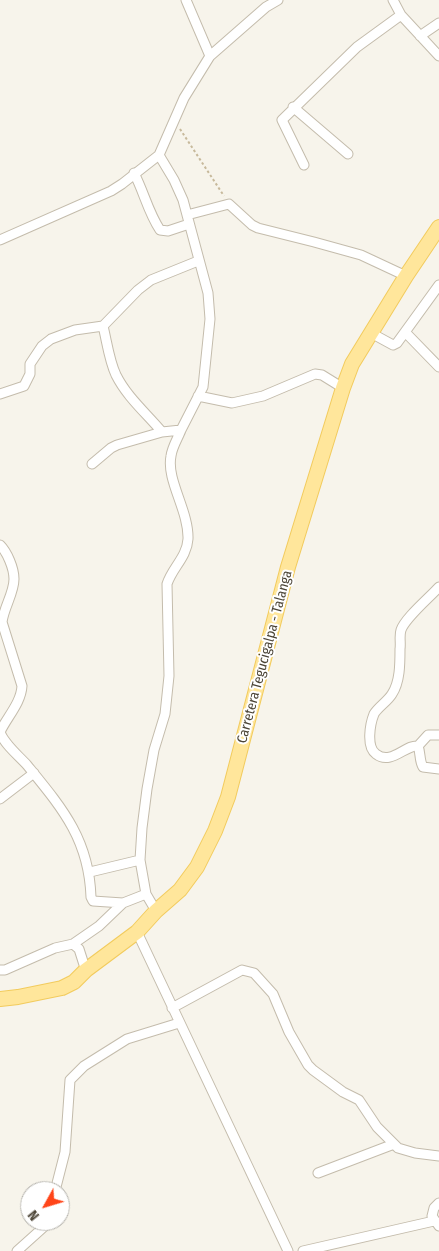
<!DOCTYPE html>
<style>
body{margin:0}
#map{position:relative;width:439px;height:1251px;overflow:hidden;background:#f7f4eb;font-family:"Fira Sans Condensed",sans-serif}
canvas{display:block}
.north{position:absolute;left:20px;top:1181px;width:50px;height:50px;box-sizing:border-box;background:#fff;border:1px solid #b7b5af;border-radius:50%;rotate:231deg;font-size:14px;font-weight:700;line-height:20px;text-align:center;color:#4c4537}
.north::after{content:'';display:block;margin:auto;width:18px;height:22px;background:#ff4519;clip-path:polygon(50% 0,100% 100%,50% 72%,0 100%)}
</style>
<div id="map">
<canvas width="439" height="1251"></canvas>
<div class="north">N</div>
</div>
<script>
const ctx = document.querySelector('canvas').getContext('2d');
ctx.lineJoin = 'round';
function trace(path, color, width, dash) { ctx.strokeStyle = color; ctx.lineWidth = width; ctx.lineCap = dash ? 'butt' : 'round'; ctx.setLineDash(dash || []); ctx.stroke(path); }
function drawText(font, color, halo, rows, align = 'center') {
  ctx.font = font + ' "Fira Sans Condensed",sans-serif'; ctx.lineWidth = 4; ctx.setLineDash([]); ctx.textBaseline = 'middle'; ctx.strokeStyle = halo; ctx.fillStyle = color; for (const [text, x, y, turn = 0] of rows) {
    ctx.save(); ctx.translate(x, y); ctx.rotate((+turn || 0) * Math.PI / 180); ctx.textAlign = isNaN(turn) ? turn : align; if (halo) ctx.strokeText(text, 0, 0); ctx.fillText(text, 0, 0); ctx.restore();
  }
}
const street = new Path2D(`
 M186,0L210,56
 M393,0L401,15L439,56
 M420,36L439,23
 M293,107L348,154
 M304,165L282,120L357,47L401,15
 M134,173C144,192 148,212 160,230L168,231L189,224
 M187,215L229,204L252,225L258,228L314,242L361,255L406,276
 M0,240L111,191L122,184L159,155L184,98L210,56L266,7L278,0
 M103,326C107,342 109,360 116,375C127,397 146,413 162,432
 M371,333L393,345L397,343L439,285
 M406,333L439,367
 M0,394L24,386L30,374V364L42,346L51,339L75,330L103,326L138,290L151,280L198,261
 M198,396L232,403L263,396L315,374L322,375L343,388
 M92,464L111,448L117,445L162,432L181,430L203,387L210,319L208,293L183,200L174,180L159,155
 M0,545C7,552 14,568 14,579C14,593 4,607 2,622L22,686C21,703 7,717 0,732
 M0,732C4,744 18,755 27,765C62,808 89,839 91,897L93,901L123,903L146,894
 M418,746L428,735H439
 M439,769L423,767C419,760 421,754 418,746C406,744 391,766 376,754C366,747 370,724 374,714C378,707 388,701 392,694C400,682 400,664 400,649C401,643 399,636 401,630C405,618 429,598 439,587
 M0,799L34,773
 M90,872L140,860
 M156,911L146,894L140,860L142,828L147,789L154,750L165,714L169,676L167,584C172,568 187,557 188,539C189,511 166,480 171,456C172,447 178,438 181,430
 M137,932L288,1251
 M73,944L99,926L123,903
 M0,970H5L55,948L73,944L79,949L86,971
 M172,1008L242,970L254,973L273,994L289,1032L308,1065L313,1070L343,1092L359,1100L377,1127L398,1148L415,1153L439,1156
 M318,1173L394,1144
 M55,1191L65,1152L70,1080L84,1066L127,1039L179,1023
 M439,1203L434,1208L432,1216L439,1226
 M17,1251L46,1225L47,1221
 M303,1251L434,1221`);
const primary = new Path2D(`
 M0,999L18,997L62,988L74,982L86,970L137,932L156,911L180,890L197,867L215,831L228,797L288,567L343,388L352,364L406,276L439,227`);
trace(street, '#c4bcac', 11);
trace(primary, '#f2cb5d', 16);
trace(new Path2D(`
 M180,129L224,196`), '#c7b99b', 2, [2.5, 2.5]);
trace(street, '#fff', 9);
trace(primary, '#ffe69b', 14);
drawText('14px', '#4c4537', '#fff', [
 ["Carretera Tegucigalpa - Talanga",265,657,-75]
]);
</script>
